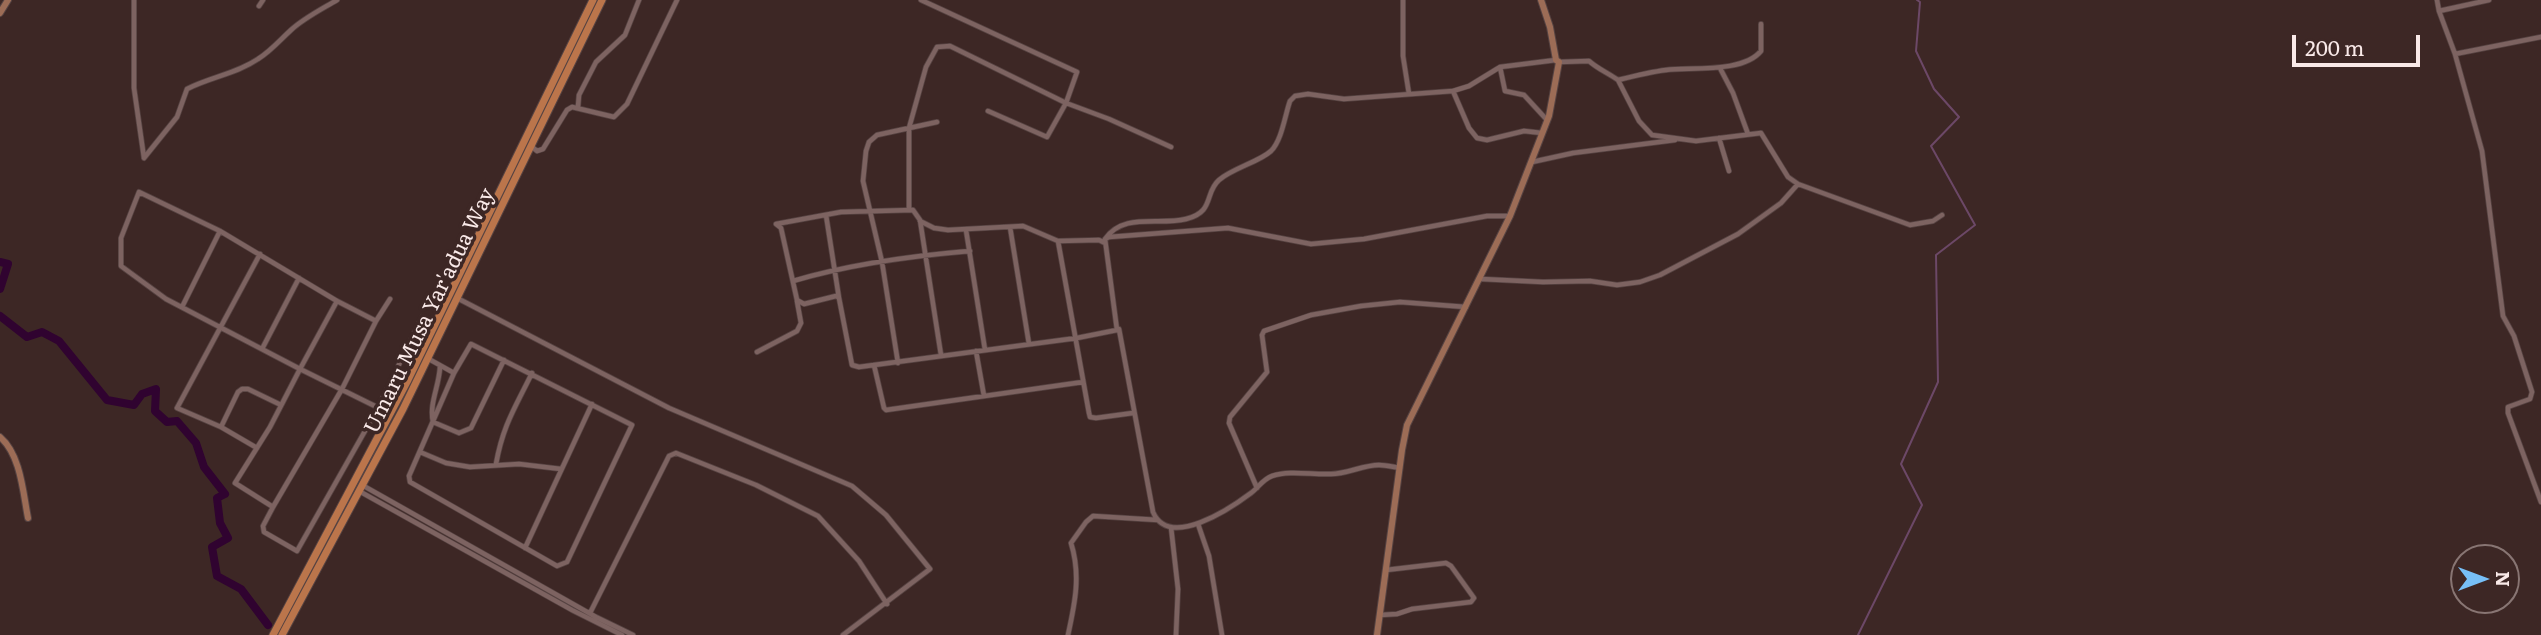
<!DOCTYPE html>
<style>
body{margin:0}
#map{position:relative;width:2541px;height:635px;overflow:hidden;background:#3d2725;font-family:Literata,serif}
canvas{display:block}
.north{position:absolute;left:2450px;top:544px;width:70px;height:70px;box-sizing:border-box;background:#3d2725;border:2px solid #887573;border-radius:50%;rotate:90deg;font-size:19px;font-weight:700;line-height:28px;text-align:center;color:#f9e9e8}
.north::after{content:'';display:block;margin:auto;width:24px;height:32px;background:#77bff7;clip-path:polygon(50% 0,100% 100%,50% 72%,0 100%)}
.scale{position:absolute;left:2292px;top:35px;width:128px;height:32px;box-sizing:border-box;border:4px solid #f9e9e8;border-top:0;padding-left:9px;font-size:21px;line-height:24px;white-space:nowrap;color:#f9e9e8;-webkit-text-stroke:5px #3d2725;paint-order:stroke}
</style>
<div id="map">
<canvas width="2541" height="635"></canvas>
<div class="north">N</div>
<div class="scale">200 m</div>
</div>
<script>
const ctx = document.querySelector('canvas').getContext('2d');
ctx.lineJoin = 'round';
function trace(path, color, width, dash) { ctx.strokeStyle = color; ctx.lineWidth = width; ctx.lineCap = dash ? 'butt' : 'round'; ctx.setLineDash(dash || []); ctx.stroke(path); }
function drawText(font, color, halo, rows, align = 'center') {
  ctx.font = font + ' Literata,serif'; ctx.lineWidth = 7; ctx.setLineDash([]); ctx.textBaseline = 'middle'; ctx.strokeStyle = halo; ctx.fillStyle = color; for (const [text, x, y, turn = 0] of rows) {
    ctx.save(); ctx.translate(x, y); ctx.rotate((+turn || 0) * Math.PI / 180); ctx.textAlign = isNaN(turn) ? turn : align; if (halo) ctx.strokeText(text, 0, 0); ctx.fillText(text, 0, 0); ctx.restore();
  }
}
trace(new Path2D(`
 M1858,635L1922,505L1901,464L1938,382L1936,255L1975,225L1931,146L1959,117L1934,89L1916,51L1920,2L1917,0`), '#6c4867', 2);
trace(new Path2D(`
 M0,262L8,264L0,289
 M0,316L27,337L42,332L59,341L107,400L134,405L142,394L156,389L155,411L167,422L177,421L196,443L204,467L225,494L217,498L220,523L228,538L212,547L217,576L241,589L268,625`), '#300330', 8);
const street = new Path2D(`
 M134,0V88L144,158
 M921,0L1077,72L1066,103L1047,137L988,111
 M1403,0V56L1409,94
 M2437,0L2439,11L2455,54L2482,151L2503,316L2514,336L2532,392L2530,399L2508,407V413L2541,502
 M259,6L263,0
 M2439,11L2489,0
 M2455,54L2541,37
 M1559,62L1589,61C1598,69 1608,73 1618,80L1639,121L1652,135L1696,141L1761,133L1788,177L1798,184L1910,225L1933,221L1942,215
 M1500,67L1505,91L1524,95L1547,120
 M1721,70L1733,93L1748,134
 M1618,80C1634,76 1650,72 1666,70C1692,67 1743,73 1761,51V24
 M1453,91L1469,128L1477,138L1487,140L1524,131L1542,133
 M578,107L579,95L596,62L625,35L639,0
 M1719,138L1729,171
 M531,146L537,151L543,149L567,110L572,107L614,117L627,104L677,0
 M144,158L177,117L187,89C210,77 236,74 258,59C271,51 280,40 291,30C304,18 322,9 337,0
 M1532,162L1573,153L1675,140
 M909,208V128L926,67L937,47L950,46L1066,103L1109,119L1171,147
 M826,215L839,298
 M920,221L934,228L948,230L1023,226L1058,241L1099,240L1105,243
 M1010,227L1029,344
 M966,230L985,350
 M1105,239C1124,212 1158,226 1186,219C1215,212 1204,193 1219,180C1233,168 1259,162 1271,151C1282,140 1285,115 1290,101L1295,96L1308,94L1344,99L1453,91L1469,86L1500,67L1556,60
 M1058,241L1089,413L1090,417L1096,418L1133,413
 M1481,279L1543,282L1590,281L1617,285L1640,282L1660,275L1738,234L1781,203L1798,184
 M793,281C850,264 910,256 970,251
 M457,298L669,408L852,486L886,515L930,569L843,635
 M337,301L220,231L139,192L121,238V266L166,299L300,369L270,427L235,483L273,507L342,389L376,321L390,299
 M182,307L220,231
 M376,321L337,301L300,369L391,414
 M1119,329L1153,512C1169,550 1231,508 1251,493C1258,488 1263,479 1272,476C1290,470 1312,475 1331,474C1347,474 1363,465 1379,465C1386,465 1393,467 1400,468
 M471,344L632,425L567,562L557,566L410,482L409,476L454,373Z
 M262,349L299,278
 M976,351L984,396
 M757,352L797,331L801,323L797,301
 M941,355L920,220L913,210L841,212L776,224L781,228L797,300L804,304L836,296L839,298L852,365L859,367L1077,338L1117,330L1105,239L1109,237L1228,228L1311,244L1364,239L1487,216H1510
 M427,358L454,373
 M898,363L882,262L863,181L866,151L869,142L877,135L937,122
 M874,365L884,408L886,410L1083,382
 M440,367C439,387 429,403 433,422L459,433L471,428L504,360
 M221,427L177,408L260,254
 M257,448L221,427L238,392L242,389H248L281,405
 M420,452L446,463L470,467L519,464L561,469
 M496,464C503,425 515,408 532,373
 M362,485L596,617L633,635
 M1257,488L1229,423L1230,417L1267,372L1262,335L1264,331L1311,315L1361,306L1400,302L1466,307
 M359,491L572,610L622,635
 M273,507L263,526L264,532L297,551L378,408L422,317
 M1198,524L1209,556L1222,635
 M1171,527L1178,589L1176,635
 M525,548L592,404
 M590,613L669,456L676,453L756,485L818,516L859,561L887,604
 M1380,615L1397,614L1412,609L1471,602L1474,598L1451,566L1446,563L1386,570
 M1068,635C1075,603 1081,575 1071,543L1086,522L1093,516L1158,520`);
const secondary = new Path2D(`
 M0,13L8,0
 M0,437C21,455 23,493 28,518
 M1377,635L1402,450L1407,425L1510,216L1549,116L1559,62L1556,60L1550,27L1541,0`);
const primary = new Path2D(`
 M273,635L408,380L593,0
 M282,635L403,409L602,0`);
trace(street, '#564342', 6);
trace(secondary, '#564342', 8);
trace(primary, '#564342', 9);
trace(street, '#7d6361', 4.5);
trace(secondary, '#9c6c56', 6);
trace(primary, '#bb754b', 7);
drawText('21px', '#f9e9e8', '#3d2725', [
 ["Umaru Musa Yar'adua Way",430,311,-64]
]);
</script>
